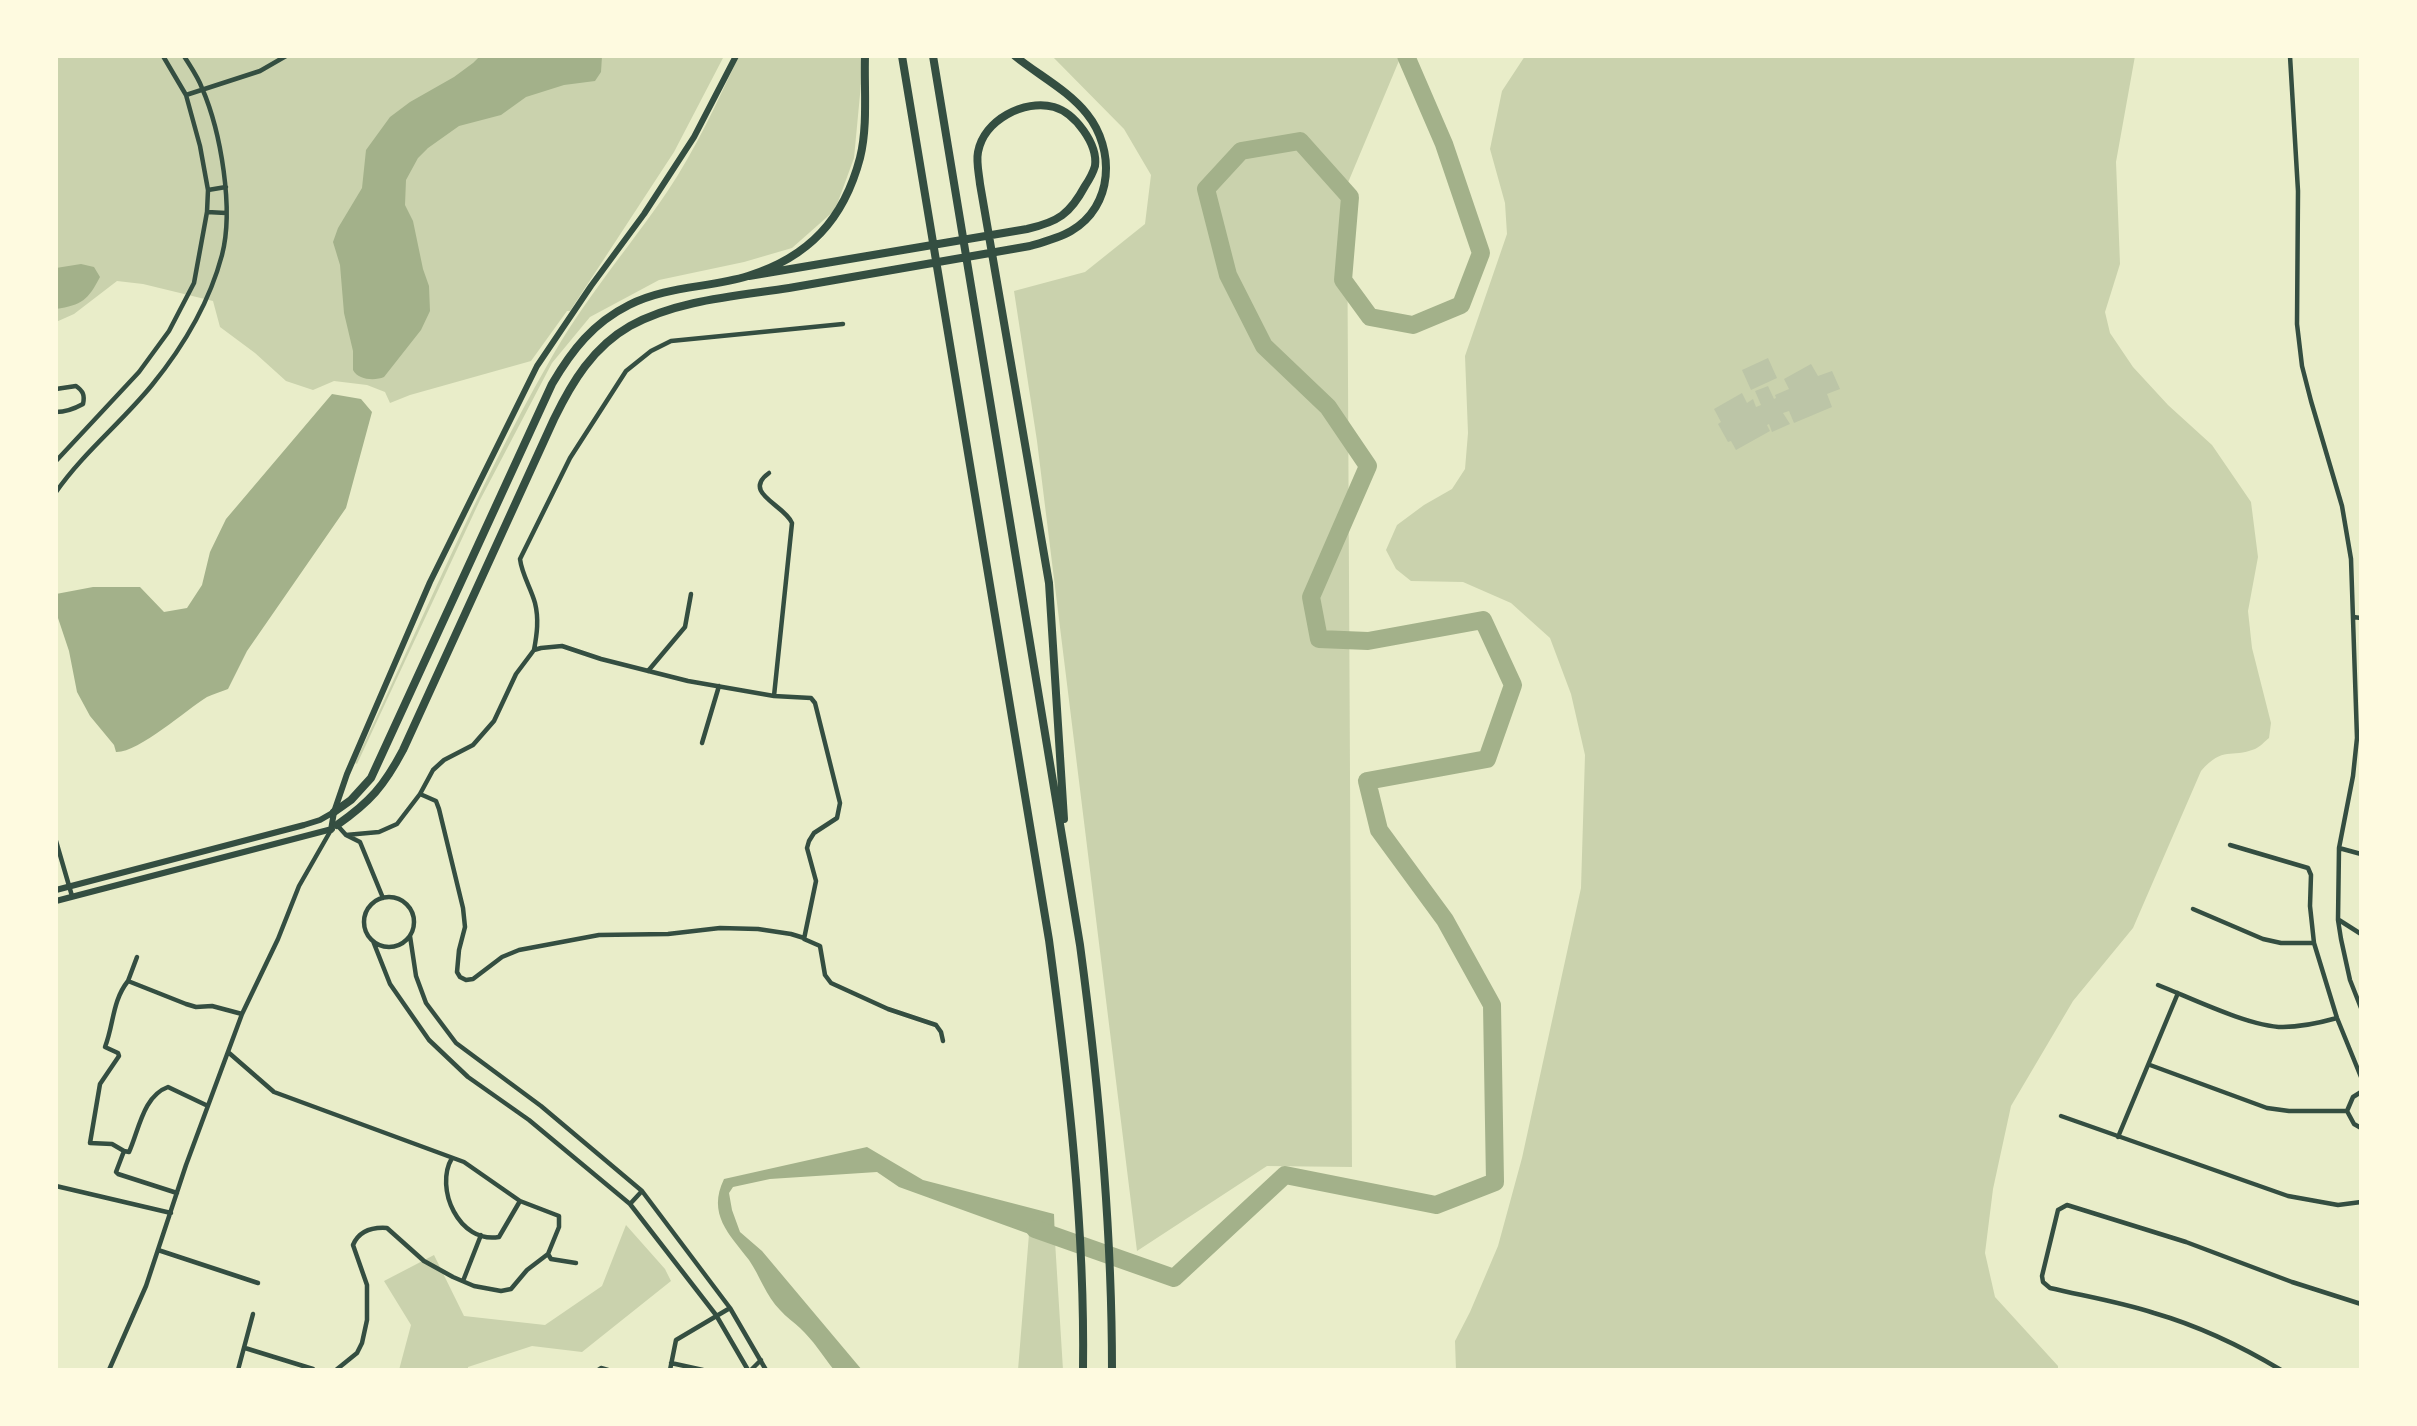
<!DOCTYPE html>
<style>
body{margin:0}
#map{position:relative;width:2417px;height:1426px;overflow:hidden;background:#e9edc9;font-family:Karla,sans-serif}
canvas{display:block}
.frame{position:absolute;inset:0;border:58px solid #fefae0;pointer-events:none}
</style>
<div id="map">
<canvas width="2417" height="1426"></canvas>
<div class="frame"></div>
</div>
<script>
const ctx = document.querySelector('canvas').getContext('2d');
ctx.lineJoin = 'round';
function fillPath(path, color) { ctx.fillStyle = color; ctx.fill(path, 'evenodd'); }
function trace(path, color, width, dash) { ctx.strokeStyle = color; ctx.lineWidth = width; ctx.lineCap = dash ? 'butt' : 'round'; ctx.setLineDash(dash || []); ctx.stroke(path); }
fillPath(new Path2D(`
 M56,56H724L674,152L570,311H567L531,361L410,395L390,403L385,392L367,385L334,381L313,390L286,381L255,353L220,327L213,301L143,284L117,281L74,314L56,322Z
 M739,56H862L861,84L854,158L835,210L792,248L744,262L659,280L590,317L552,363L480,500L357,764L355,763C419,629 475,491 549,362C583,301 628,249 667,192C696,149 717,102 739,56Z
 M1052,56H1401L1347,185L1352,1167L1267,1166L1137,1251L1037,441L1014,291L1085,272L1145,224L1151,175L1124,129Z
 M1525,56H2135L2116,162L2120,264L2105,312L2110,333L2133,367L2168,405L2212,445L2251,502L2258,557L2248,611L2252,648L2271,723L2269,738C2265,741 2260,747 2255,749C2230,759 2224,745 2201,771L2133,928L2073,1001L2011,1106L1993,1189L1985,1253L1995,1297L2058,1366V1370H1456L1455,1341L1470,1312L1498,1246L1522,1158L1581,888L1585,755L1571,694L1550,638L1511,603L1463,582L1411,581L1396,569L1386,550L1397,525L1424,505L1452,489L1465,469L1468,433L1465,356L1507,234L1505,203L1490,149L1502,91Z
 M626,1225L665,1269L671,1281L582,1352L532,1346L468,1367V1370H399L411,1325L384,1281L434,1255L464,1316L545,1325L602,1286Z
 M1029,1234L1055,1241L1063,1370H1018Z`), '#cad2ad');
fillPath(new Path2D(`
 M480,56H602L601,72L595,81L564,85L526,97L501,115L459,126L428,148L418,158L406,180L405,205L413,221L423,269L429,286L430,311L421,330L384,377C375,381 358,380 353,370V351L344,313L340,265L333,242L338,228L362,188L366,150L390,117L410,102L454,77L473,63Z
 M81,264L94,267L100,277C88,300 82,305 56,309V268Z
 M332,394L361,399L372,412L346,508L247,651L228,689C221,692 213,694 207,697C186,710 138,753 116,752L114,745L90,716L77,692L69,651L56,612V594L93,587H140L164,612L187,608L202,585L210,552L226,519Z
 M867,1147L923,1180L1054,1214L1055,1241L1029,1234L899,1187L877,1172L770,1179L733,1187L729,1193L732,1210L740,1232L762,1251L862,1370H834C823,1356 813,1340 800,1328C794,1322 786,1317 780,1310C766,1296 760,1276 749,1260C729,1234 707,1214 724,1179Z`), '#a3b18a');
trace(new Path2D(`
 M1035,1229L1174,1278L1285,1175L1436,1205L1495,1182L1492,1005L1445,920L1379,830L1367,781L1487,759L1513,685L1483,620L1368,641L1319,639L1311,597L1368,466L1328,407L1264,346L1228,275L1206,189L1241,151L1300,141L1350,197L1343,280L1370,317L1413,325L1461,305L1481,253L1444,144L1406,56`), '#a3b18a', 18);
fillPath(new Path2D(`
 M1768,358L1777,378L1751,390L1742,370Z
 M1811,364L1818,376L1832,371L1840,389L1827,394L1832,407L1794,423L1789,411L1783,413L1790,424L1772,432L1769,424L1767,425L1770,431L1736,450L1731,441L1728,442L1718,424L1721,422L1714,409L1742,393L1747,403L1753,399L1756,407L1761,405L1755,391L1768,386L1774,399L1776,398L1775,395L1789,389L1784,379Z`), '#bcc5a7');
trace(new Path2D(`
 M2290,56L2298,191L2297,324L2302,366L2311,401L2342,506L2351,559L2357,738L2353,776L2339,848L2338,920L2341,939L2350,980L2361,1008
 M186,95L260,71L286,56
 M208,190L226,187
 M207,212L226,213
 M56,389L76,386C83,391 85,395 83,404C74,409 66,412 56,412
 M56,461L139,372L169,331L194,283L207,212L208,190L200,146L186,95L163,56
 M769,473C741,493 785,505 792,523L774,696
 M56,492C83,453 122,422 152,385C183,347 209,304 222,255C234,209 221,132 202,88C198,77 190,66 184,56
 M2353,617L2361,618
 M534,650C537,634 539,619 535,603C531,588 522,575 520,559L570,458L626,371L651,351L671,341L843,324
 M648,671L685,627L691,594
 M702,743L719,686
 M420,794L436,801L439,809L463,908L465,927L459,950L457,972L460,977L466,980L473,979L502,957L519,950L599,935L668,934L720,928L758,929L791,934L804,938
 M337,825L346,835L360,842L383,898
 M346,835L379,832L397,824L420,794L433,770L444,760L473,745L494,721L516,674L534,650L541,648L562,646L601,659L688,681L774,696L811,698L815,703L840,803L837,818L814,833L809,841L807,848L816,881L804,939L820,946L825,975L831,983L888,1009L936,1025L941,1032L943,1041
 M56,841L72,896
 M2230,845L2308,868L2311,875L2310,906L2314,943L2337,1018L2361,1077
 M2339,848L2361,854
 M364 922a25 25 0 1 1 50 0a25 25 0 1 1-50 0Z
 M2193,909L2263,939L2281,943H2314
 M2339,920L2361,934
 M410,936L416,976L426,1003L456,1043L541,1106L642,1191L730,1308L766,1370
 M373,941L390,984L429,1040L468,1077L529,1120L630,1204L716,1315L748,1370
 M128,981L137,957
 M2158,985C2191,998 2250,1027 2283,1027C2302,1027 2319,1023 2337,1018
 M228,1052L274,1092L464,1162L520,1201L559,1216V1227L548,1254L551,1259L576,1263
 M2150,1065L2267,1108L2289,1111H2347
 M2361,1092L2353,1097L2347,1111L2354,1124L2361,1128
 M2061,1116L2288,1196L2338,1205L2361,1202
 M2118,1137L2178,993
 M124,1151L112,1144L90,1143L100,1084L119,1056L118,1053L105,1047C114,1024 112,1001 128,981L186,1004L196,1007L212,1006L242,1014
 M452,1158C434,1188 459,1244 499,1237L520,1201
 M56,1186L171,1213
 M177,1193L118,1174L116,1172L124,1151L129,1152C139,1130 143,1096 168,1087L208,1106
 M630,1204L642,1191
 M158,1250L258,1283
 M463,1281L481,1235
 M245,1348L313,1369
 M671,1363L703,1370
 M109,1370L146,1286L186,1165L242,1014L278,939L299,886L331,830
 M238,1370L253,1314
 M336,1370L357,1353L362,1343L367,1320V1285L353,1245C359,1231 372,1227 387,1228L424,1261L453,1277L474,1286L501,1291L511,1289L527,1270L548,1254
 M598,1370L601,1368L608,1370
 M670,1370L676,1340L730,1308
 M751,1370L761,1360
 M2281,1370C2241,1346 2199,1326 2154,1313C2120,1302 2084,1296 2050,1288L2043,1282L2042,1276L2058,1210L2067,1205L2186,1242L2292,1282L2361,1304`), '#344e41', 4.5);
trace(new Path2D(`
 M331,830L334,812L347,774L430,582L537,366L591,286L644,214L694,137L736,56
 M56,890L304,825L320,820L334,812
 M56,901L332,829`), '#344e41', 6);
trace(new Path2D(`
 M902,56L1049,940C1068,1082 1085,1226 1083,1370
 M933,56L1080,945C1099,1086 1112,1228 1112,1370
 M749,276L1027,229C1058,222 1070,214 1085,186C1089,180 1093,173 1095,166C1098,144 1075,113 1054,107C1024,99 984,120 978,152C976,162 979,174 980,184L1049,583L1064,819
 M334,812L351,800L371,778L552,384C572,350 593,323 629,305C666,286 709,288 748,276C809,257 844,219 860,158C868,126 864,89 865,56
 M337,825C370,802 384,786 403,750L554,419C572,382 593,347 630,326C677,300 737,296 789,288C870,274 950,260 1030,246C1044,242 1059,238 1071,231C1114,206 1115,149 1087,114C1068,90 1038,75 1015,56`), '#344e41', 8);
</script>
